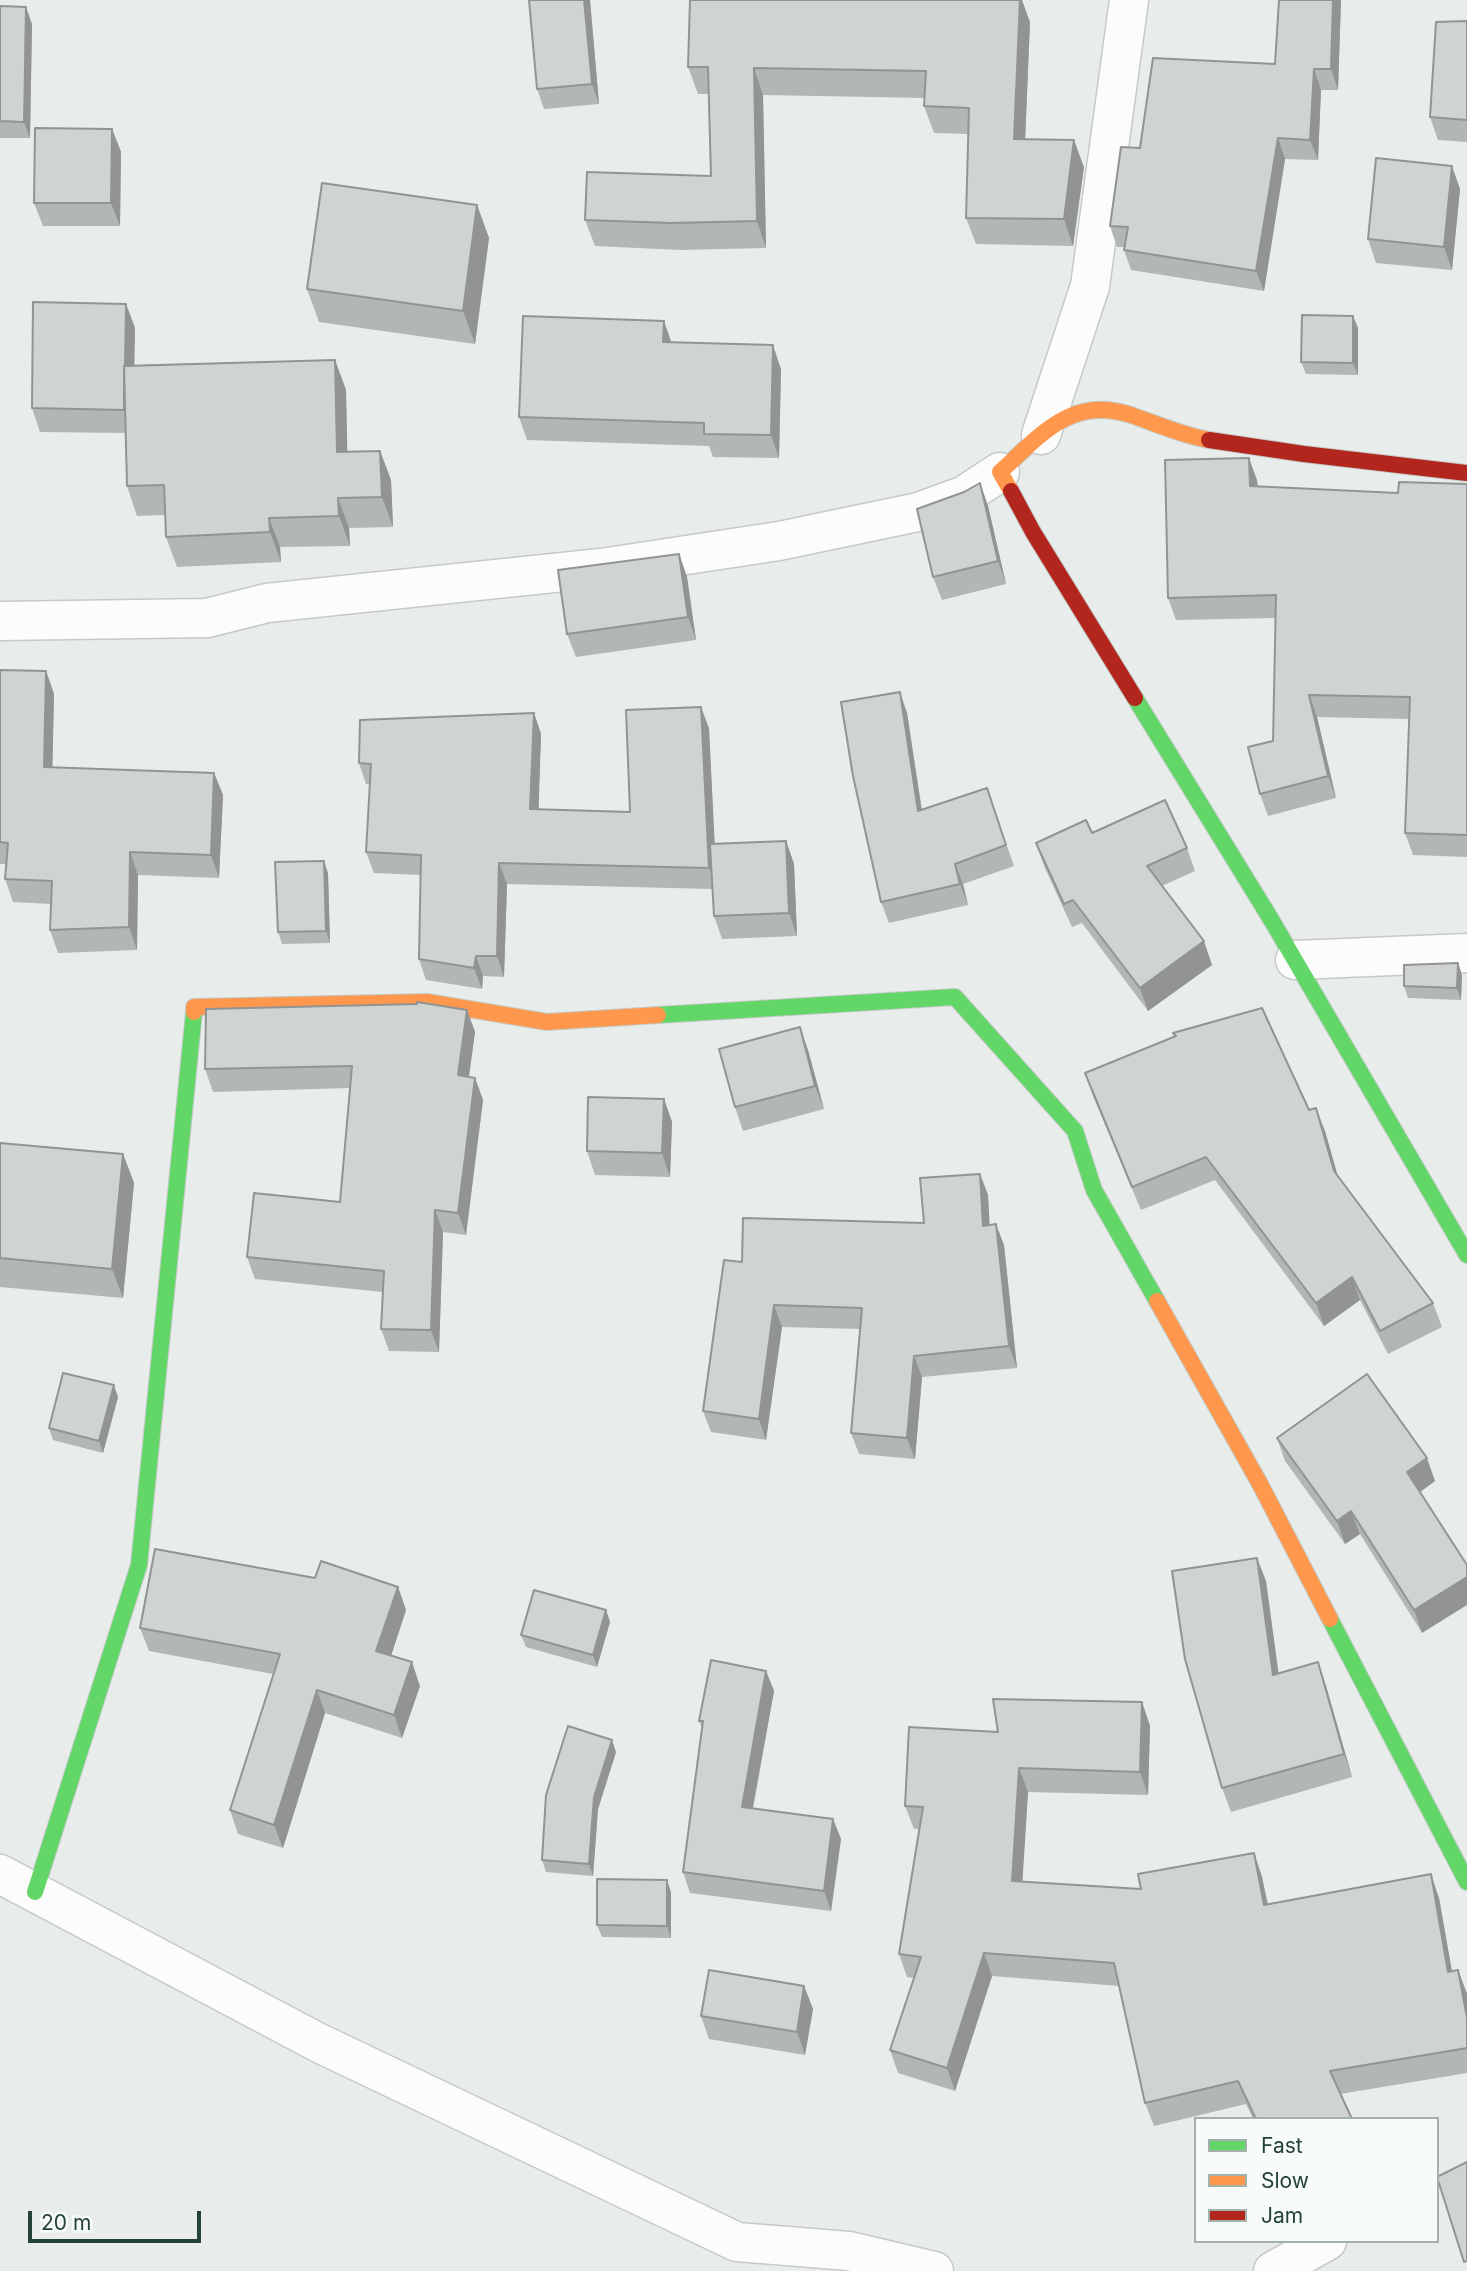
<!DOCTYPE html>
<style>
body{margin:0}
#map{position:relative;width:1467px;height:2271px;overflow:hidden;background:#e8edeb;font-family:Inter,sans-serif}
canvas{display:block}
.legend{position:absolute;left:1194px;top:2117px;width:245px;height:126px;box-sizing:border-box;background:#f7fbf9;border:2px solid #a3b1ad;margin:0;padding:9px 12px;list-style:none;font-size:21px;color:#24423a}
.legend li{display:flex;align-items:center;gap:14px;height:35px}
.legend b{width:35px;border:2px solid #a3b1ad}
.scale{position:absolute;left:28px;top:2211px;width:173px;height:32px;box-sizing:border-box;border:4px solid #24423a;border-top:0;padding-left:9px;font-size:21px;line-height:24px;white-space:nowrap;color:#24423a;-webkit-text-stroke:5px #f7fbf9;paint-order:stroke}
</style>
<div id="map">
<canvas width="1467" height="2271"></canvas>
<ul class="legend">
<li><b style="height:9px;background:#63d668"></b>Fast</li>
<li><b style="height:9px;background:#ff974d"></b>Slow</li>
<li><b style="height:9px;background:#b3261e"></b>Jam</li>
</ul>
<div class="scale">20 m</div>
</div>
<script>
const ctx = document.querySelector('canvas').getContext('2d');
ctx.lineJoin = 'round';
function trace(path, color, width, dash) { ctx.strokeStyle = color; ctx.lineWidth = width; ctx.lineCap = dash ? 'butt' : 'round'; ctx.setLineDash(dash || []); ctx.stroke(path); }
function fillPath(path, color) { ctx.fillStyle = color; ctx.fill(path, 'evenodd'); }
const street = new Path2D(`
 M1041,435L1090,286L1129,0
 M0,621L207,618L267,603L601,568L779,541L918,512L965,495L1000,472
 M1295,960L1467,953
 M0,1874L319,2043L737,2242L849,2251L934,2271
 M1273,2271L1327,2241`);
const fast = new Path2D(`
 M1135,698L1272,921L1467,1255
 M658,1015L955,997L1075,1131L1094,1190L1157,1301
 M1330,1619L1467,1882
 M35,1892L139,1565L194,1012`);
const slow = new Path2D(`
 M1011,491L1000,472C1040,436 1071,395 1131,415C1157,424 1181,435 1209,440
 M194,1012V1007L427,1002L547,1022L658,1015
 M1157,1301L1260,1484L1330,1619`);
const jam = new Path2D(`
 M1209,440L1304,454L1467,473
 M1011,491L1033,532L1135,698`);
trace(street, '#c5cac8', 41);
trace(fast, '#c3cbc8', 18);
trace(slow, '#c3cbc8', 18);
trace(jam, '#c3cbc8', 18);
trace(street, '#fcfcfc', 38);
trace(fast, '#63d668', 16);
trace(slow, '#ff974d', 16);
trace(jam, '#b3261e', 16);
fillPath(new Path2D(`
 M529,0H590L599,104L544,109L537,89Z
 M1341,0L1338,90H1321L1318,160L1285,159L1264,291L1131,270L1124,250V247H1117L1110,226L1140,148L1275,64Z
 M0,6L32,24L30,138H0Z
 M1467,21V142L1438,140L1430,117Z
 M1030,22L1025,139L1084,167L1073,246L976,244L966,218L968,134L934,133L924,106L925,98L763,95L766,248L681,250L595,246L585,220L711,176L708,94H698L688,67Z
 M112,129L121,152L120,226H43L34,203Z
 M1460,189L1452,270L1376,263L1368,239Z
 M477,205L489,238L475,344L319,322L307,289Z
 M126,304L135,328L134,365L335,360L346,390L347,452L380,451L391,480L393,527L349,528L350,546L280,547L281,562L177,567L166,537L165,515L137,516L127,486L125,433L40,432L32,408Z
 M1353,316L1358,328V375L1306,374L1301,362Z
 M671,342L781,369L779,458L713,457L709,446L527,440L519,417Z
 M1257,480L1258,487L1398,493L1467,484V857L1413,855L1405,833L1409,719L1317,717L1336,798L1268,816L1260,794L1273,741L1276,618L1176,620L1168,598Z
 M980,483L988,506L1006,584L942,600L933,577L964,492Z
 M679,554L687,577L696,640L576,657L567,634Z
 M0,670L46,671L54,694L52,767L214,773L223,795L219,878L138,875L137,950L58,953L50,930L51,904L13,902L5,879L6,864H0Z
 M534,713L541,734L538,810L630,812L709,728L714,844L786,841L794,864L797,936L722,939L714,916L712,889L507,884L504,977L483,976L482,989L426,980L419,959L421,875L374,873L366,852L370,784H366L359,763Z
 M907,713L922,810L987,788L1014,866L963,884L968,905L889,923L881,902Z
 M1092,833L1187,848L1195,871L1162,886L1212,965L1148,1011L1082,923L1072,927L1044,866L1036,843Z
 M328,873L330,943L282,944L278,932Z
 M1458,963L1462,975L1461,1000L1408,998L1404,986Z
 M467,1010L475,1032L469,1077L475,1078L483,1100L466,1235L443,1232L439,1352L389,1351L381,1329L383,1292L255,1279L247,1257L340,1202L350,1088L213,1092L205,1069Z
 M1173,1033L1309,1110L1325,1131L1337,1175L1433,1303L1442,1327L1388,1354L1360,1300L1324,1326L1215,1180L1141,1210L1093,1096L1085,1073L1175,1037Z
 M808,1050L824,1109L743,1131L735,1107Z
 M664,1099L672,1122L670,1177L595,1175L587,1151Z
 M0,1143L123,1154L134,1183L123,1298L0,1287Z
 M980,1174L988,1195L989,1225L1004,1245L1017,1368L922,1377L915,1459L859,1454L851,1433L860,1329L782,1327L766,1440L711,1432L703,1411L742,1262L924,1223Z
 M118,1397L103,1453L53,1440L49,1428Z
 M1277,1438L1435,1481L1420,1492L1422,1633L1360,1534L1345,1544L1285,1461Z
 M315,1578L398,1587L406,1610L391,1656L420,1686L402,1738L325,1713L283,1848L238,1834L230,1810L273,1674L149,1651L140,1628Z
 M1266,1581L1278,1674L1318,1662L1326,1686L1352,1777L1231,1812L1222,1788Z
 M606,1610L610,1622L597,1667L526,1647L521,1635Z
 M766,1671L774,1691L753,1809L833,1819L841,1839L831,1911L690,1893L683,1872L702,1728L699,1721Z
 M1142,1702L1150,1726L1148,1795L1028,1792L1022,1882L1141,1889L1254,1853L1262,1877L1268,1904L1439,1898L1452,1971L1458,1970L1467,1994V2073L1340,2094L1352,2119H1253L1246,2104L1154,2126L1145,2103L1119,1986L992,1976L955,2091L898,2073L890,2050L914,1978L907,1977L899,1954L919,1829H914L905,1806L998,1732Z
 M616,1752L598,1809L593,1876L546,1872L542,1860Z
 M671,1892V1938L602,1937L597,1925Z
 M804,1986L813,2009L805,2055L709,2039L701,2016Z`), '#b2b6b5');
fillPath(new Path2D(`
 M584,0H590L599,104L592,84Z
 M1020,0H1022L1030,22L1024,166L1014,139Z
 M1333,0H1341L1338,90L1331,69Z
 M26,7L32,24L30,138L24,122Z
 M754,68L763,95L766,248L757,221Z
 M1314,69L1321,90L1318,160L1310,140Z
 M112,129L121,152L120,226L111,203Z
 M1278,138L1285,159L1264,291L1256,271Z
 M1074,140L1084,167L1073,246L1064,219Z
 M1452,166L1460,189L1452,270L1444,247Z
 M477,205L489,238L475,344L463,311Z
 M126,304L135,328L133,434L124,410Z
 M1353,316L1358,328V375L1353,363Z
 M664,321L672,344L663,342Z
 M773,345L781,369L779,458L771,435Z
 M335,360L346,390L348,482L337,452Z
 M380,451L391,480L393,527L382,497Z
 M1249,458L1257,480L1258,508L1250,486Z
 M980,483L988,506L1006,584L998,561Z
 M338,498L349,528L350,546L339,516Z
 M269,518L280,547L281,562L270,532Z
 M679,554L687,577L696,640L688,617Z
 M46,671L54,694L52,790L44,767Z
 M900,692L907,713L925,832L918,811Z
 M1309,695L1317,717L1336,798L1328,776Z
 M701,707L709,728L717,889L709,868Z
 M534,713L541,734L538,830L530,809Z
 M214,773L223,795L219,878L211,855Z
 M786,841L794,864L797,936L789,913Z
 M130,852L138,875L137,950L129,927Z
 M324,861L328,873L330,943L326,931Z
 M499,863L507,884L504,977L497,956Z
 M955,864L963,884L968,905L960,884Z
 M1204,941L1212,965L1148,1011L1140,988Z
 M476,956L483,976L482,989L474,968Z
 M1458,963L1462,975L1461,1000L1457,988Z
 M467,1010L475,1032L466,1097L458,1075Z
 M800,1027L808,1050L824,1109L815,1086Z
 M475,1078L483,1100L466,1235L458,1213Z
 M664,1099L672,1122L670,1177L662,1153Z
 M1316,1108L1325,1131L1343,1194L1334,1171Z
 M123,1154L134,1183L123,1298L112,1269Z
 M980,1174L988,1195L991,1247L983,1226Z
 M435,1210L443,1232L439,1352L431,1330Z
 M996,1224L1004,1245L1017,1368L1009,1346Z
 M1352,1277L1360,1300L1324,1326L1316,1303Z
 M774,1305L782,1327L766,1440L759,1419Z
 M914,1356L922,1377L915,1459L907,1438Z
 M114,1385L118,1397L103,1453L99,1441Z
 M1427,1458L1435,1481L1416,1495L1407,1472Z
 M1351,1511L1360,1534L1345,1544L1337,1521Z
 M1257,1558L1266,1581L1282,1698L1273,1675Z
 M1467,1577V1605L1422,1633L1414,1610Z
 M398,1587L406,1610L385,1674L376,1651Z
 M606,1610L610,1622L597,1667L593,1655Z
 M412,1662L420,1686L402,1738L394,1715Z
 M1318,1662L1326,1686L1352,1777L1344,1754Z
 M766,1671L774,1691L749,1828L742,1807Z
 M317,1690L325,1713L283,1848L274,1825Z
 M1142,1702L1150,1726L1148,1795L1140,1772Z
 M612,1740L616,1752L598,1809L593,1876L589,1864L594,1797Z
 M1019,1768L1028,1792L1021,1905L1012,1881Z
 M833,1819L841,1839L831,1911L824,1891Z
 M1254,1853L1262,1877L1272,1928L1264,1905Z
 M1431,1874L1439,1898L1456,1995L1448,1972Z
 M667,1880L671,1892V1938L667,1926Z
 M984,1953L992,1976L955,2091L947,2068Z
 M1458,1970L1467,1994V2018Z
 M804,1986L813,2009L805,2055L797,2032Z`), '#919493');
const building = new Path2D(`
 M529,0H584L592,84L537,89Z
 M690,0H1020L1014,139L1074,140L1064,219L966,218L969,108L924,106L926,71L754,68L757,221L671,223L585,220L587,172L711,176L708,67H688Z
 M1279,0H1333L1331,69H1314L1310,140L1278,138L1256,271L1124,250L1128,227L1110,226L1121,147L1140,148L1153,58L1275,64Z
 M0,6L26,7L24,122L0,121Z
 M1467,21V120L1430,117L1436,22Z
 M35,128L112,129L111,203H34Z
 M1376,158L1452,166L1444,247L1368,239Z
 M322,183L477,205L463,311L307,289Z
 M33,302L126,304L125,365L124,366V410L32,408Z
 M1302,315L1353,316V363L1301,362Z
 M523,316L664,321L663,342L773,345L771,435L704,434V423L519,417Z
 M335,360L337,452L380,451L382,497L338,498L339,516L269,518L270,532L166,537L164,485L127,486L124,366Z
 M1249,458L1250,486L1398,493L1399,482L1467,484V835L1405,833L1410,697L1309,695L1328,776L1260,794L1248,747L1273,741L1276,595L1168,598L1165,460Z
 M980,483L998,561L933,577L917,509L964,492Z
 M679,554L688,617L567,634L558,570Z
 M0,670L46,671L44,767L214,773L211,855L130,852L129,927L50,930L52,881L5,879L8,843L0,842Z
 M900,692L918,811L987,788L1006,845L955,864L960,884L881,902L853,776L841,702Z
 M701,707L709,868L499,863L497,956H476L474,968L419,959L421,855L366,852L371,764L359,763L360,720L534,713L530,809L630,812L626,710Z
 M1165,800L1187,848L1147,866L1204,941L1140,988L1073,900L1064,904L1036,843L1086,820L1092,833Z
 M786,841L789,913L714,916L710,844Z
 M324,861L326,931L278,932L275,862Z
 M1458,963L1457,988L1404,986V965Z
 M417,1002L467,1010L458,1075L475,1078L458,1213L435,1210L431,1330L381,1329L384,1271L247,1257L254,1193L340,1202L352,1066L205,1069L206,1009L417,1004Z
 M1262,1008L1309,1110L1316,1108L1334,1171L1433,1303L1380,1331L1352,1277L1316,1303L1206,1157L1132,1187L1085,1073L1176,1036L1173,1033Z
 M800,1027L815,1086L735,1107L719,1049Z
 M588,1097L664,1099L662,1153L587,1151Z
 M0,1143L123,1154L112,1269L0,1258Z
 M980,1174L983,1226L996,1224L1009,1346L914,1356L907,1438L851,1433L862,1308L774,1305L759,1419L703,1411L724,1260L742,1262L743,1218L924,1223L920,1178Z
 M63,1373L114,1385L99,1441L49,1428Z
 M1367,1374L1427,1458L1407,1472L1467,1565V1577L1414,1610L1351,1511L1337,1521L1277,1438Z
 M155,1549L315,1578L321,1561L398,1587L376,1651L412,1662L394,1715L317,1690L274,1825L230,1810L280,1654L140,1628Z
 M1257,1558L1273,1675L1318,1662L1344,1754L1222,1788L1185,1659L1172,1571Z
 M534,1590L606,1610L593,1655L521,1635Z
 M711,1660L766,1671L742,1807L833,1819L824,1891L683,1872L703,1721H699Z
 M993,1699L1142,1702L1140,1772L1019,1768L1012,1881L1141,1889L1138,1874L1254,1853L1264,1905L1431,1874L1448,1972L1458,1970L1467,2018V2048L1330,2071L1352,2119H1256L1238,2081L1145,2103L1114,1963L984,1953L947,2068L890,2050L921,1957L899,1954L923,1807L905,1806L909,1727L998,1732Z
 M568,1726L612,1740L594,1797L589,1864L542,1860L546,1795Z
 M597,1879L667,1880V1926L597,1925Z
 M709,1970L804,1986L797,2032L701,2016Z
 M1467,2162V2261L1464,2262L1437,2177Z`);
fillPath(building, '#cfd4d2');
trace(building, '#919493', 2);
</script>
